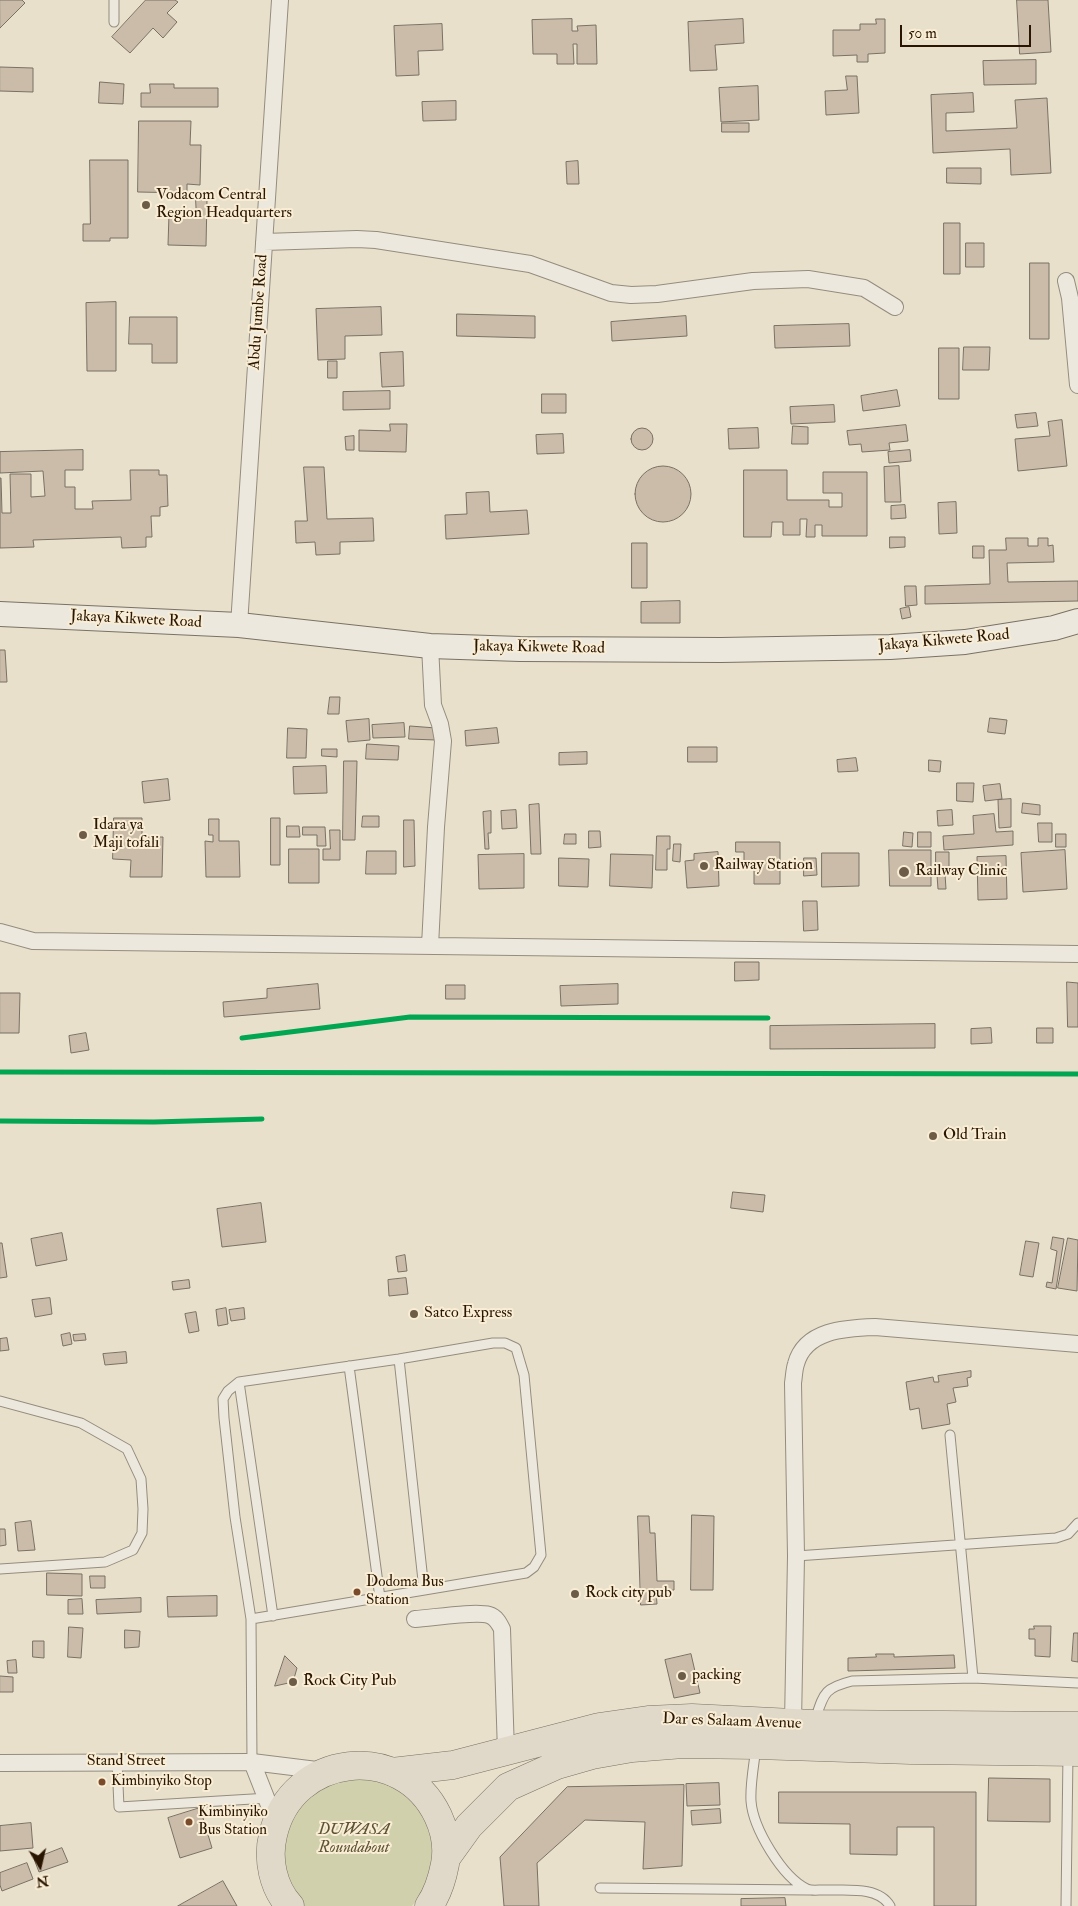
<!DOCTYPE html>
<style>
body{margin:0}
#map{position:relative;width:1078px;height:1906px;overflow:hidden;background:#e9e0cb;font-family:"IM FELL Double Pica",serif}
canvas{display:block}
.north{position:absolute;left:15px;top:1841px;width:50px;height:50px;-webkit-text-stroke:4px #f9eed5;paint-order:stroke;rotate:171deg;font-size:14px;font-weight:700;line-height:20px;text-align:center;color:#2a1502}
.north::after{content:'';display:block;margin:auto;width:18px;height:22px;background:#2a1502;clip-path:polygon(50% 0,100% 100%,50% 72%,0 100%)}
.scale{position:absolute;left:900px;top:25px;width:131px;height:22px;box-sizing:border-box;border:2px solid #2a1502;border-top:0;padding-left:6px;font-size:15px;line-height:18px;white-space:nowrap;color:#2a1502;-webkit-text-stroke:4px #f9eed5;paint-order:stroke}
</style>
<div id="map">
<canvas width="1078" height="1906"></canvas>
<div class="north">N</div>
<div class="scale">50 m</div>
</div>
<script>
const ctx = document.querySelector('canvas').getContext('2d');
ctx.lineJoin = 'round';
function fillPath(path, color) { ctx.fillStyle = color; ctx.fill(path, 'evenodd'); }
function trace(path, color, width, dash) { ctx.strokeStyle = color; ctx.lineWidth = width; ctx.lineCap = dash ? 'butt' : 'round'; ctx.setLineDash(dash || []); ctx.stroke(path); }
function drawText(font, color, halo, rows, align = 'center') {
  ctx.font = font + ' "IM FELL Double Pica",serif'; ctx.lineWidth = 4; ctx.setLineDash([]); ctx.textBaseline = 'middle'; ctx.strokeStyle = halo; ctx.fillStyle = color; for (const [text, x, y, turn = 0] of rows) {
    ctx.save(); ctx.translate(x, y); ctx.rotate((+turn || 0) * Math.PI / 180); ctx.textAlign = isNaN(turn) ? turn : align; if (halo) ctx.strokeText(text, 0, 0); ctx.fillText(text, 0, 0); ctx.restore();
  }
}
fillPath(new Path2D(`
 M331,1778H382L423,1811L434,1836V1862L426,1888L412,1906H301L283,1879L281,1830L292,1808Z`), '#d0d1ac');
const building = new Path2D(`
 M0,0H22L25,3L0,28Z
 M146,0H175L178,2L167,13L177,22L163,38L153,28L130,53L112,37Z
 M1017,0H1048L1051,52L1020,54Z
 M572,19V31H578L577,26L596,25L597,64H577V44H573L574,64H557V54H533L532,20Z
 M743,19L744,43L715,45L717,70L690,71L688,22Z
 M876,19H885V53L868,54V62H857V55L833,56V30H860V24H876Z
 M442,24L443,50L418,51L419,75L396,76L394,26Z
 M1036,60V84L984,85L983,61Z
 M0,67L33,68V92L0,91Z
 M846,76H857L859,113L826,115L825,91L847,90Z
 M100,82L124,84L123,104L99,103Z
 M150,84H174V88H218V107H141V93H150Z
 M758,86L759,120L721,122L719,88Z
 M973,93L974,112L946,113V131L1017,128L1015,100L1047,98L1051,173L1011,175L1010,149L933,153L931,95Z
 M456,101V120L423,121L422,102Z
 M139,121H191L190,145H201L200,185L187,184V193L138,192Z
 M722,123H749V132H722Z
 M90,160H128V238H110V241H83V224H90Z
 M578,161L579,184H567L566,162Z
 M947,168H981V184L947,183Z
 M196,200H207L206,246L168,245L169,214L196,215Z
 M944,223H960V274H944Z
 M966,243H984V267H966Z
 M1030,263H1049V339H1030Z
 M116,302V371H87L86,303Z
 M381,307L382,335L345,336V359L318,360L316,309Z
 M457,314L535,316V338L457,336Z
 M686,316L687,336L612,341L611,322Z
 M130,317H177V363H152V344H129Z
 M849,324L850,346L775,348L774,326Z
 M964,347H990L989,370H963Z
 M939,348H959V399H939Z
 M403,352L404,386L382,387L380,353Z
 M328,361H337V378H328Z
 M897,390L900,406L863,411L861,396Z
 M390,391V409L343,410V392Z
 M542,394H566V413H542Z
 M834,405L835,422L791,424L790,407Z
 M1036,413L1038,426L1017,428L1015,415Z
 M1062,420L1067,466L1018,471L1015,439L1050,436L1048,422Z
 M390,424H407L406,452L359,451V430L390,431Z
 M906,425L908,441L889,443L890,450L862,452L861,444L849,445L847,431Z
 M793,426L808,427V444H792Z
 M631 439a11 11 0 1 1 22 0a11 11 0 1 1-22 0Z
 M758,428L759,448L729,449L728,429Z
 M563,434L564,453L537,454L536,435Z
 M354,436V450H346L345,437Z
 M83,450V470H65V487H75V509H93L92,501L131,500L130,470H159V475H167L168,506L160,507V516H151L152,537H146V547L122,548L121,537L33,540L34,547L0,548V478H1L2,513H11L10,474H31V497L45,496L43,471L0,473V452Z
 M910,450L911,461L889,463L888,452Z
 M899,466L901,502H885L884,467Z
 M635 494a28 28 0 1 1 56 0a28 28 0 1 1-56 0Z
 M304,467H324L327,519L373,518L374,541L340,542V554L316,555L315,542L296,543L295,521H307Z
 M744,470H787V500H829V507H842V493H823V472H867V536H822V525H815V537H806L807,519H800V535H783V522H772L771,537H744Z
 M489,492L490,512L527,510L529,534L446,539L445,515L467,514L466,493Z
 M956,502L957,533L939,534L938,503Z
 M905,505L906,518L891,519V506Z
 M890,537H905V547L890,548Z
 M1006,538H1028V546H1038V538H1048V546L1053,545L1054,562L1007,563L1008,582L1078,581V601L925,604V586L990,584L989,550H1006Z
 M632,543H647V588H632Z
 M973,546H984V558H973Z
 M905,586H916L917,605L906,606Z
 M680,601V623H641V602Z
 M909,607L911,617L902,619L900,609Z
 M0,650H5L7,682H0Z
 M330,697H340L339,714H328Z
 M990,718L1007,720L1005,734L988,732Z
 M369,719L370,740L348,742L346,721Z
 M404,723L405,737L373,738L372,725Z
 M410,726L436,728V740L409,739Z
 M288,728L307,729L306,758H287Z
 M497,728L499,743L466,746L465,731Z
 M367,744L399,746L398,760L366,759Z
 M688,747H717V762H688Z
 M322,749H337V757L322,756Z
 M587,752V764L559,765V753Z
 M856,758L858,771L838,772L837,760Z
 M929,760L941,761L940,772L929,771Z
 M344,761H357L355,840H343Z
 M326,766L327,793L294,794L293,767Z
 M168,779L170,800L144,803L142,782Z
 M957,783H974L973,802L957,801Z
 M1000,784L1002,799L985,801L983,786Z
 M1011,799V827L999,828L998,800Z
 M1023,803L1040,805V815L1022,813Z
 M539,804L541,854H531L529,805Z
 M516,810L517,828L502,829L501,811Z
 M952,810L953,825L938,826L937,811Z
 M491,811V833H488L489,849H485L483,812Z
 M994,814L996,832L1013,831V845L944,850L943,836L974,834L973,816Z
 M363,816H379V827H362Z
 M114,818H142V837H163L162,877H130L131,860L113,859Z
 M271,818H280V865H271Z
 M209,819H219V841H239L240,877H206L205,841L213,842V835H209Z
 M404,820H414L415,866L404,867Z
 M1038,823H1052V842H1039Z
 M287,826H299L300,837H287Z
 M303,827H325L326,846H317V835H303Z
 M330,830H340V860H323V849H330Z
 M589,831H600L601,847L589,848Z
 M904,832L913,833L912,847L903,846Z
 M918,832H931V847H918Z
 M565,834H576V844H564Z
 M1056,834H1066V847H1056Z
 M657,836H670V849H667V870H656Z
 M736,842H780V884H754V863H744V852H736Z
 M674,844H681L680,862L673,861Z
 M289,849H319V883H289Z
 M889,850H931V886H890Z
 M1065,850L1067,889L1023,892L1021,853Z
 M367,851H396V874H366Z
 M718,852L719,886L687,888L685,861L694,860V854Z
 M936,852H949V871L936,872Z
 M822,853H859V886L822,887Z
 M524,854V888L479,889L478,855Z
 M611,854L653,855L652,888L610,886Z
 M1006,856L1007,899L978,900L977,857Z
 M559,858L589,859L588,887L559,886Z
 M804,858H816L817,875L804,876Z
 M945,874L946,889H938L937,875Z
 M803,901H817L818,930L804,931Z
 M735,962H759V980L735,981Z
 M1067,982L1078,983V1027H1068Z
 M318,984L320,1009L224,1017L223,1002L267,998V989Z
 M618,984V1004L561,1006L560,986Z
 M446,985H465V999H446Z
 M0,993H20L19,1033H0Z
 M935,1024V1048L770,1049V1026Z
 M991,1028L992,1043L971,1044V1029Z
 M1037,1028H1053V1043H1037Z
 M86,1033L89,1050L71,1053L69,1036Z
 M733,1192L765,1195L763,1212L731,1208Z
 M261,1203L266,1242L222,1247L217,1209Z
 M62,1233L67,1260L36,1266L31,1239Z
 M1053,1237L1064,1239L1056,1289L1046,1287L1047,1282L1052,1283L1057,1251L1051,1249Z
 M1068,1238L1078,1240L1077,1291L1058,1288Z
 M1026,1241L1039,1243L1033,1277L1020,1275Z
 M0,1243H2L7,1277L0,1278Z
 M405,1255L407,1271L398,1272L396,1257Z
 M406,1278L408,1294L389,1296L388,1280Z
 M189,1280L190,1288L173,1290L172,1282Z
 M50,1298L52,1314L35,1317L32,1300Z
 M226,1308L228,1324L218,1326L216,1310Z
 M244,1308L245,1319L231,1321L229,1310Z
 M196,1312L199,1331L189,1333L185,1314Z
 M70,1333L72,1344L63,1346L61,1335Z
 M85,1334L86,1340L74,1341L73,1335Z
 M7,1338L9,1350L0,1351V1339Z
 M126,1352L127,1363L105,1365L103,1354Z
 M971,1371V1377L967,1378L968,1386L953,1388L956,1402L947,1404L950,1424L922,1429L919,1408L910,1410L906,1382L933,1377L934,1382H939L938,1376Z
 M692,1515L714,1516L713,1590H691Z
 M638,1516H649L650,1533H655L657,1581H674V1590L656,1591L657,1604L641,1605Z
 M31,1521L35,1550L18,1551L15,1523Z
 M0,1529H5L6,1545L0,1546Z
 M47,1573L82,1574V1596L47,1595Z
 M90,1576H105V1588H91Z
 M217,1596V1616L168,1617L167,1597Z
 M141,1598V1612L97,1614L96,1600Z
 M82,1599L83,1614H68V1600Z
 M1034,1626H1051L1050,1657L1035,1656V1639H1029V1629H1034Z
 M69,1627L83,1628L81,1658L68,1657Z
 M125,1630L140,1631L139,1647L125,1648Z
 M1074,1633H1078V1662L1072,1661Z
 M33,1641H44V1658L33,1657Z
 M691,1654L700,1693L674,1698L665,1660Z
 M876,1654H894V1657L954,1655L955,1668L848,1671V1658L876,1657Z
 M285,1656L297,1668L293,1682L275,1686Z
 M16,1660L17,1673H8L7,1661Z
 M0,1676L13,1677V1692H0Z
 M989,1778L1050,1779V1822L988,1821Z
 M719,1783L720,1805L687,1806L686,1784Z
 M684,1785L682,1866L643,1869L645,1822L585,1820L537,1863L539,1906H504L500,1857L567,1787Z
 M779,1792H976V1906H934V1827H897V1855L850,1854V1824L779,1823Z
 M200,1808L212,1848L180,1858L168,1818Z
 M720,1809L721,1823L692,1825L691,1811Z
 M31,1823L33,1848L0,1851V1826Z
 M62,1848L68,1862L39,1872L34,1859Z
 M27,1863L33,1879L2,1891L0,1885V1873Z
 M223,1881L237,1906H178Z
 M785,1898L786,1906H741V1899Z`);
fillPath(building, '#cabca9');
trace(building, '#797164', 1);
const lane = new Path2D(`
 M114,22V0
 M399,1359L424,1590
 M349,1366L380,1598
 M239,1382L273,1616
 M0,1401L81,1423L127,1449L141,1479L143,1509L142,1533L133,1550L105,1562L0,1569
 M950,1435L973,1678
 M796,1556L1056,1538L1068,1534L1078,1523
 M251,1619L526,1573L534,1567L541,1555L524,1375L516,1348L505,1343H493L399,1359L239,1382L228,1391L223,1399L224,1418L235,1517L251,1619L252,1762
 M815,1720C824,1693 824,1688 852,1681L973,1678L1078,1683
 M756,1747C754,1765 750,1784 751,1801C753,1828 782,1877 807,1889C811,1891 818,1890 822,1890C843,1891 878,1885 890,1906
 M117,1762L119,1807L269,1798
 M600,1888L808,1890
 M1066,1906L1068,1754`);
const street = new Path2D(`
 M264,242L357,239L376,240L530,264L611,293L631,295L657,294L753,281L808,279L864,288L895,307
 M1066,281L1070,298L1078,385
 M239,625L280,0
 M430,646L433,705L440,724L443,741L436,827L430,946
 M0,932L33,941L1078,954
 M415,1619C432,1618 475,1611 489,1615C496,1617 499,1623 502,1629L506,1752
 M793,1723L796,1556L793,1383C794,1377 794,1370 796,1364C805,1330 845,1328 875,1327L1078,1344
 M252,1762L276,1823
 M0,1763L252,1762L325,1771`);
const secondary = new Path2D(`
 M0,614L239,625L430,646L520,649L721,650L890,647L965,642L1054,628L1078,621`);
const highway = new Path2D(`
 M392,1772L453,1765L599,1727L648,1720L692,1718L813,1724L1078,1726
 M446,1858L469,1826L508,1787L557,1765L592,1755L632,1748L683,1744L756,1745L911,1750L1078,1752
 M290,1906C273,1888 267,1859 273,1835C291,1753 402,1740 438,1816C445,1831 448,1848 445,1864C442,1880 438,1893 429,1906`);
trace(lane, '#948c7e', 11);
trace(street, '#948c7e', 18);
trace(secondary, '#797164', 26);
trace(highway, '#797164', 29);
trace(lane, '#ece8de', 9);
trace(street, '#ece8de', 16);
trace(secondary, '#ece8de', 24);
trace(highway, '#e0d8c8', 28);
trace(new Path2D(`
 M242,1038L410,1017L768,1018
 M0,1072L1078,1074
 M0,1121L154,1122L262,1119`), '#00a651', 5);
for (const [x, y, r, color] of [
 [146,205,5,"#6d5c48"],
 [83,835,5,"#6d5c48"],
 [704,866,5,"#6d5c48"],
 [904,872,6,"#6d5c48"],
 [933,1136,5,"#6d5c48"],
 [414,1314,5,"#6d5c48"],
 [357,1592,4.5,"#7a4b2a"],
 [575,1594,5,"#6d5c48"],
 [682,1676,5,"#6d5c48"],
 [293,1682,5,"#6d5c48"],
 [102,1782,4.5,"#7a4b2a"],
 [189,1822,4.5,"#7a4b2a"]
]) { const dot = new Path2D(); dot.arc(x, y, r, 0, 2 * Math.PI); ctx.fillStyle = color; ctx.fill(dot); trace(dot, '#f9eed5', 2); }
drawText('15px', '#2a1502', '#f9eed5', [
 ["Dodoma Bus",366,1583],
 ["Station",366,1601],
 ["Kimbinyiko Stop",111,1782],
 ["Kimbinyiko",198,1813],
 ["Bus Station",198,1831]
], 'left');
drawText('16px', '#2a1502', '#f9eed5', [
 ["Vodacom Central",156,196],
 ["Region Headquarters",156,214],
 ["Idara ya",93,826],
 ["Maji tofali",93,844],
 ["Railway Station",714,866],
 ["Railway Clinic",915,872],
 ["Old Train",943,1136],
 ["Satco Express",424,1314],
 ["Rock city pub",585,1594],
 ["packing",692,1676],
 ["Rock City Pub",303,1682]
], 'left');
drawText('16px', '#2a1502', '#f9eed5', [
 ["Abdu Jumbe Road",259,312,-86],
 ["Jakaya Kikwete Road",136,620,3],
 ["Jakaya Kikwete Road",944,641,-5],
 ["Jakaya Kikwete Road",539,648,1],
 ["Dar es Salaam Avenue",732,1722,2],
 ["Stand Street",126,1762]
]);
drawText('italic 16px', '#5d5334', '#f9eed5', [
 ["DUWASA",354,1831],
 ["Roundabout",354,1849]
]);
</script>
